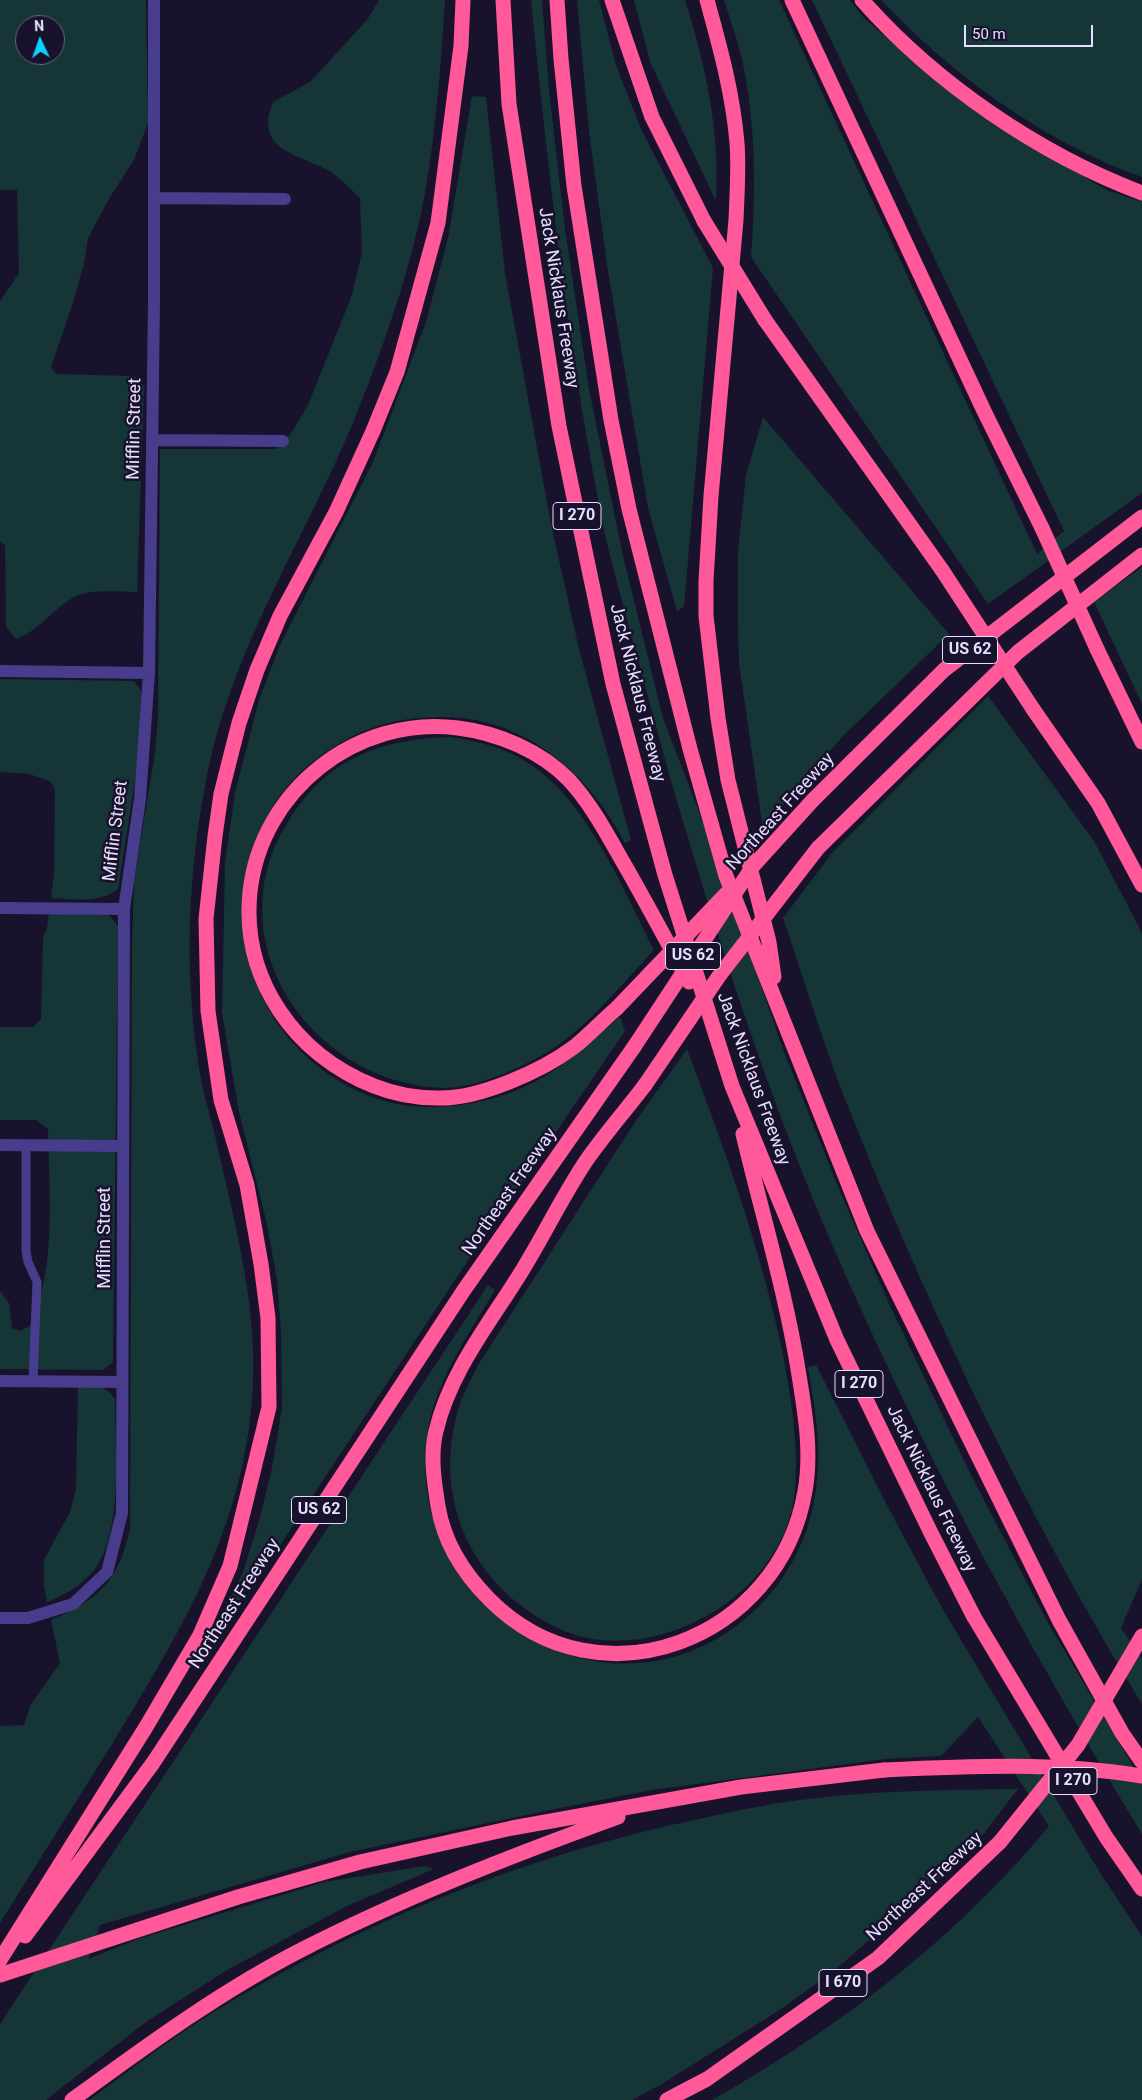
<!DOCTYPE html>
<style>
body{margin:0}
#map{position:relative;width:1142px;height:2100px;overflow:hidden;background:#19122d;font-family:Roboto,sans-serif}
canvas{display:block}
.north{position:absolute;left:15px;top:15px;width:50px;height:50px;box-sizing:border-box;background:#19122d;border:1px solid #6b6481;border-radius:50%;rotate:357deg;font-size:14px;font-weight:700;line-height:20px;text-align:center;color:#e5deff}
.north::after{content:'';display:block;margin:auto;width:18px;height:22px;background:#0ad1ff;clip-path:polygon(50% 0,100% 100%,50% 72%,0 100%)}
.scale{position:absolute;left:964px;top:25px;width:129px;height:22px;box-sizing:border-box;border:2px solid #e5deff;border-top:0;padding-left:6px;font-size:15px;line-height:18px;white-space:nowrap;color:#e5deff;-webkit-text-stroke:4px #19122d;paint-order:stroke}
</style>
<div id="map">
<canvas width="1142" height="2100"></canvas>
<div class="north">N</div>
<div class="scale">50 m</div>
</div>
<script>
const ctx = document.querySelector('canvas').getContext('2d');
ctx.lineJoin = 'round';
function fillPath(path, color) { ctx.fillStyle = color; ctx.fill(path, 'evenodd'); }
function trace(path, color, width, dash) { ctx.strokeStyle = color; ctx.lineWidth = width; ctx.lineCap = dash ? 'butt' : 'round'; ctx.setLineDash(dash || []); ctx.stroke(path); }
function drawText(font, color, halo, rows, align = 'center') {
  ctx.font = font + ' Roboto,sans-serif'; ctx.lineWidth = 5; ctx.setLineDash([]); ctx.textBaseline = 'middle'; ctx.strokeStyle = halo; ctx.fillStyle = color; for (const [text, x, y, turn = 0] of rows) {
    ctx.save(); ctx.translate(x, y); ctx.rotate((+turn || 0) * Math.PI / 180); ctx.textAlign = isNaN(turn) ? turn : align; if (halo) ctx.strokeText(text, 0, 0); ctx.fillText(text, 0, 0); ctx.restore();
  }
}
fillPath(new Path2D(`
 M0,0H146L148,123L134,160L110,197L88,238L84,264L72,306L51,367L56,374L134,376L144,386L137,592C121,592 103,590 87,593C60,597 43,630 16,639L6,627L5,545L0,542V301L19,273L17,190H0ZM25,25H55V55H25Z
 M379,0H445C441,65 436,129 425,193C411,270 384,345 355,418C306,537 232,648 207,776C188,870 184,967 198,1061C201,1085 208,1108 214,1131C232,1212 257,1300 253,1383C247,1522 184,1626 114,1741C76,1802 38,1862 0,1923V1726L24,1725L31,1704L60,1663L51,1620C99,1599 119,1581 130,1528L132,951L134,880L155,753L158,714L160,449H277L292,432L308,405L352,295L362,252L360,198C351,190 342,179 331,172C299,153 253,152 273,102L310,82L367,20Z
 M531,0H542L549,90L565,229L589,389L623,556L663,718L722,872L784,1052L839,1189L891,1308L970,1473L1048,1623L1142,1781V1834C1024,1640 918,1444 828,1235C765,1087 716,934 671,781C656,727 642,674 627,620C620,591 611,563 605,534C569,358 549,179 531,0Z
 M577,0H599L616,65L641,129L713,268L684,607L677,611L648,508L607,265L589,131Z
 M634,0H685C706,67 720,130 716,201L650,62Z
 M724,0H779L1037,554L1064,531L812,0H850L864,18L934,79L996,125L1107,190L1142,202V493L988,604L751,257C756,190 756,124 742,59C737,39 730,19 724,0Z
 M881,0H1142V177C1047,144 949,73 881,0Z
 M472,96L486,97L505,273L551,524L579,649L631,840L625,843C590,775 527,719 447,717C392,716 352,730 310,764C280,789 261,821 251,857C223,952 270,1051 360,1092C415,1118 488,1108 540,1079C569,1063 594,1038 620,1017L625,1031L461,1271L271,1559L259,1557L253,1580L218,1634L214,1631L243,1572L259,1521L272,1468L282,1407L281,1331L277,1280L267,1224L239,1112L222,1013L225,863L235,793L259,700L280,645L373,462L426,322L448,238Z
 M763,417L949,634L844,735L763,829L739,663L738,626V551L746,475Z
 M1142,567V704L1094,602Z
 M0,679L134,681L141,691L142,702L139,755L118,889C99,904 74,899 51,898L54,873L55,789L50,781L29,774L0,772Z
 M988,696L1094,841L1142,933V1579L1121,1628L1142,1659V1704C1029,1519 934,1321 853,1119C826,1054 806,985 783,918L832,853Z
 M450,737C476,741 503,747 525,761C587,798 622,888 654,950C623,983 585,1030 546,1053C521,1068 475,1088 445,1088C334,1086 239,981 267,869C272,850 281,833 291,817C329,757 383,739 450,737Z
 M49,911L103,913L110,916L118,926L113,1362L103,1370L0,1369V1291L9,1303L12,1328L20,1331L30,1326C57,1264 49,1195 48,1129L36,1120H0V1027H33L41,1019L43,937L47,928Z
 M687,1049C724,1148 760,1246 782,1350C791,1397 799,1443 795,1491C786,1584 682,1653 592,1639C567,1635 539,1620 519,1604C459,1557 437,1483 458,1410C462,1395 471,1380 478,1365L635,1122Z
 M488,1285L495,1290C470,1332 439,1376 429,1425C393,1614 622,1744 759,1606C791,1574 810,1534 816,1489C822,1447 815,1408 808,1367L816,1365L890,1511L942,1608L1099,1871L1142,1936V2100H712C837,2029 957,1938 1049,1826L978,1717L941,1756L885,1759L652,1790L550,1810L350,1852L100,1925L88,1959L138,1939L324,1882L425,1866L434,1869L347,1906L227,1970L146,2022L46,2100H0V2024Z
 M78,1384C94,1386 105,1384 115,1399C115,1447 125,1541 89,1576C77,1588 62,1596 47,1602L44,1586V1560L70,1512L76,1489Z
 M1018,1789L971,1850L834,1971L781,2009L662,2084L632,2100H89C129,2071 170,2039 212,2013C363,1921 526,1855 699,1819C738,1810 778,1802 817,1798C884,1790 951,1790 1018,1789Z`), '#153537');
trace(new Path2D(`
 M26,1145V1251L28,1262L37,1282L33,1381`), '#473d8c', 9);
trace(new Path2D(`
 M154,198L285,199
 M152,440L283,441
 M0,671L149,673
 M0,908L124,909
 M0,1145L122,1146
 M0,1381L122,1382
 M0,1618H28L73,1604L107,1572L122,1513L124,909L140,799L149,673L154,301V0`), '#473d8c', 12);
trace(new Path2D(`
 M503,0L509,104L559,426L574,498L613,684L665,875L732,1086L837,1340L931,1533L974,1617L1106,1837L1142,1889
 M557,0L561,59L574,186L611,420L629,509L690,749L726,876L867,1231L1059,1620L1122,1733L1142,1762
 M612,0L652,117L704,221
 M707,0C720,47 733,94 737,143C739,168 737,194 736,220L711,496L706,581V616L718,718L728,780L769,942L774,977
 M792,0L984,411L1042,528
 M862,0C935,83 1039,154 1142,193
 M765,320L942,570
 M1097,649L1142,742
 M1033,709L1098,803L1142,885
 M818,848L1018,652L1142,555
 M753,866L813,800L944,670L1142,517
 M617,1008C603,1020 589,1035 574,1047C542,1071 477,1100 437,1098C415,1098 394,1094 374,1086C295,1055 241,979 250,892C261,790 357,715 458,728C498,733 541,751 569,780C593,806 609,838 627,869C648,906 669,945 689,982
 M645,1085C626,1110 604,1135 586,1161C562,1197 543,1237 520,1274C489,1324 450,1372 436,1431C430,1455 434,1481 438,1506C444,1543 464,1574 490,1600C600,1710 780,1639 805,1491C812,1452 805,1413 799,1375C786,1293 762,1214 743,1134
 M25,1936L153,1763L464,1290L634,1047
 M0,1960L146,1727L200,1635L230,1566L269,1407L268,1318L261,1264L247,1185L221,1100L208,1011L206,919L215,836L221,794L239,723L257,670L280,616L336,512L373,431L397,372L438,223L461,46L463,0
 M0,1975L238,1897L360,1862L512,1828L741,1787L884,1770
 M72,2100C146,2046 221,1991 303,1949C405,1897 511,1856 618,1817
 M667,2100L707,2079L878,1958L1000,1842`), '#ff599a', 15);
trace(new Path2D(`
 M704,221L765,320
 M1042,528L1097,649
 M942,570L1033,709
 M617,1008L726,894
 M634,1047L753,866
 M645,1085L719,976L818,848
 M884,1770C969,1766 1057,1762 1142,1776
 M1000,1842L1078,1745L1142,1636`), '#ff599a', 15);
for (const [x, y, w] of [
 [577,516,48],
 [970,650,55],
 [693,956,55],
 [859,1384,48],
 [319,1510,55],
 [1073,1781,48],
 [843,1983,48]
]) { const box = new Path2D(); box.roundRect(x - w / 2, y - 13.5, w, 27, 4); ctx.fillStyle = '#19122d'; ctx.fill(box); trace(box, '#e5deff', 1); }
drawText('bold 16px', '#e5deff', null, [
 ["I 270",577,516],
 ["US 62",970,650],
 ["US 62",693,956],
 ["I 270",859,1384],
 ["US 62",319,1510],
 ["I 270",1073,1781],
 ["I 670",843,1983]
]);
drawText('18px', '#e5deff', '#19122d', [
 ["Jack Nicklaus Freeway",558,298,81],
 ["Mifflin Street",135,429,-89],
 ["Jack Nicklaus Freeway",637,693,76],
 ["Northeast Freeway",781,812,-48],
 ["Mifflin Street",116,831,-83],
 ["Jack Nicklaus Freeway",753,1079,70],
 ["Northeast Freeway",510,1192,-55],
 ["Mifflin Street",105,1238,-90],
 ["Jack Nicklaus Freeway",931,1489,64],
 ["Northeast Freeway",235,1604,-57],
 ["Northeast Freeway",925,1887,-43]
]);
</script>
